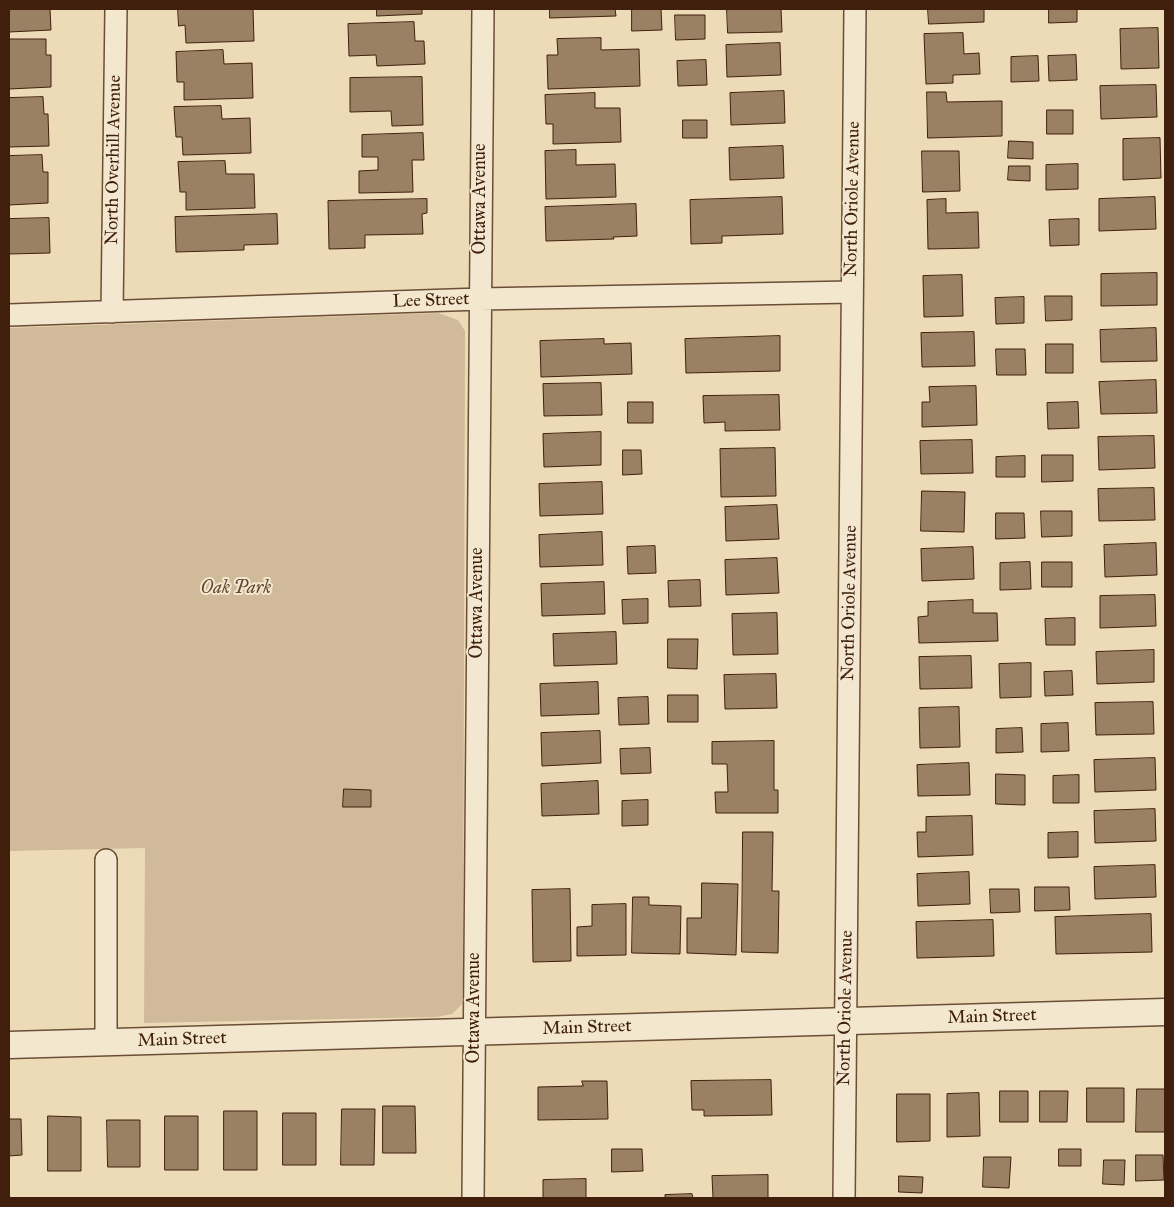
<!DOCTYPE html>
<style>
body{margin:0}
#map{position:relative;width:1174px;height:1207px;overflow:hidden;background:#eddab6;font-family:"IM FELL Great Primer",serif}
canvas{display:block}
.frame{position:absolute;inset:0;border:10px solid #40200c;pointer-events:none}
</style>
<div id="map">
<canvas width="1174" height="1207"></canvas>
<div class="frame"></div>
</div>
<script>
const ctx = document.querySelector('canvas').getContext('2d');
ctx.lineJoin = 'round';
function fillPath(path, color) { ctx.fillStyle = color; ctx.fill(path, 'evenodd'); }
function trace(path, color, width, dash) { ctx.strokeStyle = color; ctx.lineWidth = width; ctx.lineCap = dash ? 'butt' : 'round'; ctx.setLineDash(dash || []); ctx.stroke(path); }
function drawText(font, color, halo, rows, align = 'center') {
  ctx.font = font + ' "IM FELL Great Primer",serif'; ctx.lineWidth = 4; ctx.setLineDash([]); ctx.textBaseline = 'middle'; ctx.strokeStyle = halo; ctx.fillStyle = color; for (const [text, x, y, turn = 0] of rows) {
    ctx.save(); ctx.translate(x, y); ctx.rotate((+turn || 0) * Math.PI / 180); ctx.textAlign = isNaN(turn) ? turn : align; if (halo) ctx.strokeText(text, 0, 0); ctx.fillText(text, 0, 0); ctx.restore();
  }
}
fillPath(new Path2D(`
 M438,313L458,320L465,331L463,984L462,1004L452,1014L437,1017L144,1023L145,848L9,851V328Z`), '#d0ba99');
const building = new Path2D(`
 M9,9H50L51,30L9,32Z
 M178,9H253L254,41L186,43L185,25L179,26Z
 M377,9H422V14L377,16Z
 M550,9H615L616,16L550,18Z
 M632,9H661L662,30L632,31Z
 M727,9H781L782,32L728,33Z
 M928,9H984V22L929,24Z
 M1049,9H1077V22L1049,23Z
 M675,15H705V39L676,40Z
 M414,22L415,41H424L425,64L377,66L376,55L349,56L348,24Z
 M1158,28L1159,68L1121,69L1120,29Z
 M963,33L964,54L979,53L980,74L953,75V83L926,84L924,34Z
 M601,38V50L639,49L640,86L548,89L547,55H558L557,39Z
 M9,39H46V55H51V87L9,89Z
 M780,43L781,75L727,77L726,45Z
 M223,50L224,64L252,63L253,98L184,100V82H177L176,52Z
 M1076,55L1077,80L1049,81L1048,56Z
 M1038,56L1039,81L1011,82V57Z
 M706,60L707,85L678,86L677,61Z
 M422,77L423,125L392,126L391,111L350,112V78Z
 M1156,85L1157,117L1101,119L1100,86Z
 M784,91L785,123L731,125L730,93Z
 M927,92H946L947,102L1002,101V136L928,138Z
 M595,93V108H620L621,142L553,144V124H546L545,95Z
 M43,97L44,114H48L49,146L9,147V98Z
 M221,106L222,119L250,118L251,153L183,155L182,137H176L174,107Z
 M1047,110H1073V134H1047Z
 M683,120H707V138H683Z
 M423,133L424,160H412L413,192L359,193V171L378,170V157H362V135Z
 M1160,138L1161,178L1123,180V139Z
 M1009,141L1033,142V159L1008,158Z
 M783,146L784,178L730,180L729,148Z
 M576,150V165L615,164L616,197L546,199L545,151Z
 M922,151H959L960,191L923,192Z
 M42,155L43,172H48V203L9,205V156Z
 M225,161L226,174H254L255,208L186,210V192H180L178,162Z
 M1078,164V189L1046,190V165Z
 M1009,166H1030V181L1008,180Z
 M782,197L783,234L722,236V243L691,244L690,200Z
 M1155,197L1156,229L1099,231V199Z
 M427,199V213L422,214L423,234L365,235V248L329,249L328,201Z
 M946,199V213L978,212L979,248L928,249L927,200Z
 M636,204L637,236L613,237L614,239L546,241L545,207Z
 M277,214L278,244L244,245V250L176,252L175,217Z
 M49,218L50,253L9,254V219Z
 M1079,219V245L1050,246L1049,220Z
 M1157,273V305L1101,306V274Z
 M962,275L963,316L924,317L923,276Z
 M1045,296H1072V320L1046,321Z
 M1024,297V323L996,324L995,298Z
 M1156,328L1157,361L1101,362L1100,330Z
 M974,332L975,366L922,367L921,333Z
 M780,336V371L686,373L685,339Z
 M604,339V344L631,343L632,374L541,377L540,341Z
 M1046,344H1073V373H1046Z
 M996,349H1025L1026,375H997Z
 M1156,380L1157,413L1101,414L1099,382Z
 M601,383L602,415L544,416L543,384Z
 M976,386L977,425L922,427V402H930L929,387Z
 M779,395L780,430L725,431V422L704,423L703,396Z
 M628,402H653V423H628Z
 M1078,402L1079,428L1048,429L1047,403Z
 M601,432V465L544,467L543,434Z
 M1154,436L1155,468L1099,470L1098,437Z
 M972,440L973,473L921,474L920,441Z
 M775,448L776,496L721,497L720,449Z
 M623,450H641L642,474L623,475Z
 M1042,455H1073V481L1042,482Z
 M1025,456V477H996V457Z
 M602,482L603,514L540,516L539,484Z
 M1154,488L1155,520L1099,521L1098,489Z
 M922,491L965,492L964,532L921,531Z
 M777,505L779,539L726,541L725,507Z
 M1041,511H1072V536L1042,537Z
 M996,513H1024L1025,538L996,539Z
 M602,532L603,565L540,567L539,535Z
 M1156,543L1157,575L1105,577L1104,545Z
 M655,546L656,573L628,574L627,547Z
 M973,547L974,579L922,581L921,549Z
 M777,558L779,593L726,595L725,560Z
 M1030,562L1031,589L1000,590V563Z
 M1042,562H1072V587H1042Z
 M700,580L701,606L669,607L668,581Z
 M604,582L605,614L542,616L541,584Z
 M1155,595L1156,626L1100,628V596Z
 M648,599V623L623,624L622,600Z
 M973,600V613H997L998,641L919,643L918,617L928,616V602Z
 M777,613L778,654L733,655L732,614Z
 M1075,618V645H1046L1045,619Z
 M616,632L617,664L554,666L553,634Z
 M668,639H698L697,669L668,668Z
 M1154,650V682L1097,684L1096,652Z
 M971,656L972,688L920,689L919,657Z
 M1031,663V697L1000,698L999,664Z
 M1072,671L1073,695L1045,696L1044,672Z
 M776,674L777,708L725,709L724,675Z
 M598,682L599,714L541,716L540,684Z
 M668,695H698V722H668Z
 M648,697L649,724L619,725L618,698Z
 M1153,702L1154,734L1096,735L1095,703Z
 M959,707L960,747L920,748L919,708Z
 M1068,723L1069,751L1041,752V724Z
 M1022,728L1023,752L996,753V729Z
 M600,731L601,763L542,766L541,733Z
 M774,741V790H778V813H716L715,792H728L727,764H712V742Z
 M650,748L651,773L621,774L620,749Z
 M1155,758L1156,790L1095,792L1094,760Z
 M969,763L970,795L918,796L917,765Z
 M996,774L1025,775V805L996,804Z
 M1079,775V803H1053V776Z
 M598,781L599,814L542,816L541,784Z
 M344,789L371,790V807H343Z
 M648,800V825L622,826V801Z
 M1155,809L1156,841L1095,843L1094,811Z
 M972,816L973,855L918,857L917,832H926V817Z
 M743,832H773L772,891H779L778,953L742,952Z
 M1078,832V857L1048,858V833Z
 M1155,865L1156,897L1095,899L1094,867Z
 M969,872L970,904L918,906L917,874Z
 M702,883L738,884L736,955L687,953V918H701Z
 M1035,887H1069L1070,910L1035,911Z
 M570,889L571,961L533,962L532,890Z
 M990,889H1019L1020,912L991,913Z
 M633,897H649V905L681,906L680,954L632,953Z
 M626,904V955L577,956V927L592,926V905Z
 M1151,914L1152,952L1056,954L1055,917Z
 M993,920L994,956L917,958L916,922Z
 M771,1080L772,1115L704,1116V1110H692L691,1081Z
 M582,1081H607L608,1119L538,1120V1087L583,1086Z
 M1087,1088H1124V1122H1087Z
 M1137,1089H1165V1132H1136Z
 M1000,1091H1028V1122H1000Z
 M1040,1091H1068L1067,1122H1040Z
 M979,1093L980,1136L947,1137V1094Z
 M897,1094H930V1141L897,1142Z
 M383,1106H415L416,1153H383Z
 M342,1109H375L374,1165H341Z
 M224,1111H257V1170H224Z
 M283,1113H316V1165H283Z
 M48,1116L81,1117V1171H48Z
 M165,1116H198V1170H165Z
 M9,1119H21L22,1155L9,1156Z
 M107,1120H140V1167H108Z
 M612,1149H642L643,1171L612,1172Z
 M1059,1149H1081V1166H1059Z
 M1136,1155H1163L1164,1180L1136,1181Z
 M984,1157H1011L1009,1188L983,1187Z
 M1104,1160H1125L1124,1185L1103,1184Z
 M768,1175V1198H713L712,1176Z
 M899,1176L923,1177L922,1193L899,1192Z
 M586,1179V1198H543V1180Z
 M692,1194L693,1198H665V1195Z`);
fillPath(building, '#9a8164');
trace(building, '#40200c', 1);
const minor = new Path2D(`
 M112,312L116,9
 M9,315L480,299L852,292
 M106,860V1042
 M473,1198L483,9
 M844,1198L855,9`);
const tertiary = new Path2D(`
 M9,1045L1165,1012`);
trace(minor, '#6b4e36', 24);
trace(tertiary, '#6b4e36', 29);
trace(minor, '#f3e7d0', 21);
trace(tertiary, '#f3e7d0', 26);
drawText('18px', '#40200c', '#f3e7d0', [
 ["North Overhill Avenue",114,160,-89],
 ["Ottawa Avenue",481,199,-90],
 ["North Oriole Avenue",853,199,-89],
 ["Lee Street",431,301,-2],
 ["Ottawa Avenue",478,603,-90],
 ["North Oriole Avenue",850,603,-89],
 ["Ottawa Avenue",475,1008,-90],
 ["North Oriole Avenue",846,1008,-89],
 ["Main Street",992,1017,-2],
 ["Main Street",587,1028,-2],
 ["Main Street",182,1040,-2]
]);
drawText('italic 18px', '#64462f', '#f3e7d0', [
 ["Oak Park",236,589]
]);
</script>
